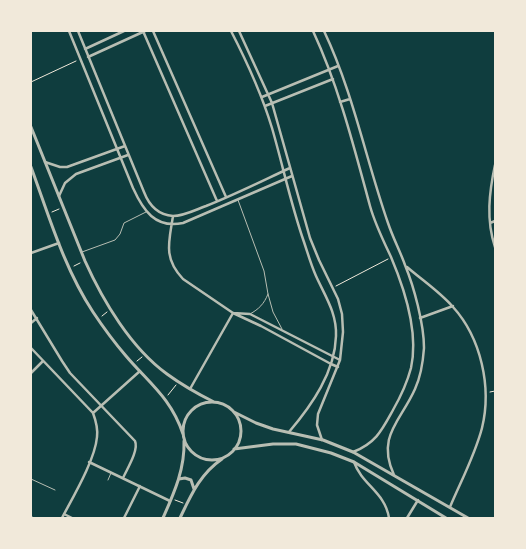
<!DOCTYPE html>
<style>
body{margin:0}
#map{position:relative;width:526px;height:549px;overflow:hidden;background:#0f3d3e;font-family:"Libre Baskerville",serif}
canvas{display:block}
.frame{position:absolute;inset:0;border:32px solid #f1e9da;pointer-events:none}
</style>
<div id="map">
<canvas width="526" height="549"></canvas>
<div class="frame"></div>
</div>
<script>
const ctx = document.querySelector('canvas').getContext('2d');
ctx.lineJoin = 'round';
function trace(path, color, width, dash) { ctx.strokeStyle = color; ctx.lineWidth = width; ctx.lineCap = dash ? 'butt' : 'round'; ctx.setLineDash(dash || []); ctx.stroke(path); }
trace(new Path2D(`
 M31,82L76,61
 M52,212L59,209
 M74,266L80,263
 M336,286L388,259
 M102,316L107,312
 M137,361L142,357
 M490,392L495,391
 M168,395L176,385
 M175,500L183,503`), '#f1e9da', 1);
trace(new Path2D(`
 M238,200L264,271L268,294L273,312L282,329
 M82,252L115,240L120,234L124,223L146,212
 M250,314C259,309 264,304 268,294
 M31,479L55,490
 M108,480L111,473`), '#b8beb3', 1);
trace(new Path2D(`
 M69,31L133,188C143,210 155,229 183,223L292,176
 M78,31L144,192C149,205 158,215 173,216C184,216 195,210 206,206C234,195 262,181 290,168
 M143,31L217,201
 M153,31L226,197
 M231,31C247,62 262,95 272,128C283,166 291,205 304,242C308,254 311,265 316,276C325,296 337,313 336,336C335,372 312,405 289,432
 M239,31L272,103L310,238L319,260L338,299L342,314L343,332L340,360L318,414L317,425L322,440
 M313,31C339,87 354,147 370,206C375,224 383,240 391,257C405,290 419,332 411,368C407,383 401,396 393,410C382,430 376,443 353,452
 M324,31C353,92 366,160 388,223C393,238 400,251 405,265C414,287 424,324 424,348C423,362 421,376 415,389C401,421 376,436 394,475
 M85,49L124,31
 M88,57L145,31
 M262,97L338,66
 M340,102L350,99
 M265,106L333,79
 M45,162L60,167H67L125,146
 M495,165C489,193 486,220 495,247
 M59,196L65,183L76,174L128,155
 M173,216C169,242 163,258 183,279L233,313L261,326L331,364L338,367
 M490,223L495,221
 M31,253L59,243
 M407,267C422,280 440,292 453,307C481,338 492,387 482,428C475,455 461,481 450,507
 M31,310L62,361L70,373L135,441C139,450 127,469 123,478
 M233,313L250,314L340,360
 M420,318L453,306
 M31,323L37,318
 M31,348L93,413C96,421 98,429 97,437C95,460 73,497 62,518
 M31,373L43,361
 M190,389L233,313
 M93,413L140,371
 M89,462L170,501
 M354,462C362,485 385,492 389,518
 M64,514L72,518
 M31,517L32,518
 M124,518L140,486
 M407,518L418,500`), '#b8beb3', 2.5);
trace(new Path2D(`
 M31,127L85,261C103,301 131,348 167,374C182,385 198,394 214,402
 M31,167C49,216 64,268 93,312C103,327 114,342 126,356C149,383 171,398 183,434
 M183 431a29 29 0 1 1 58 0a29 29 0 1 1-58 0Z
 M234,412L256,423L273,429L323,440L353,452L468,518
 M234,449L273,444H296L331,453L354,462L446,518
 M179,479L185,478L191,480L194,489
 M163,518C174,493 185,469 184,441
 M180,518C191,495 200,474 222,459`), '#b8beb3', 3);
</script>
